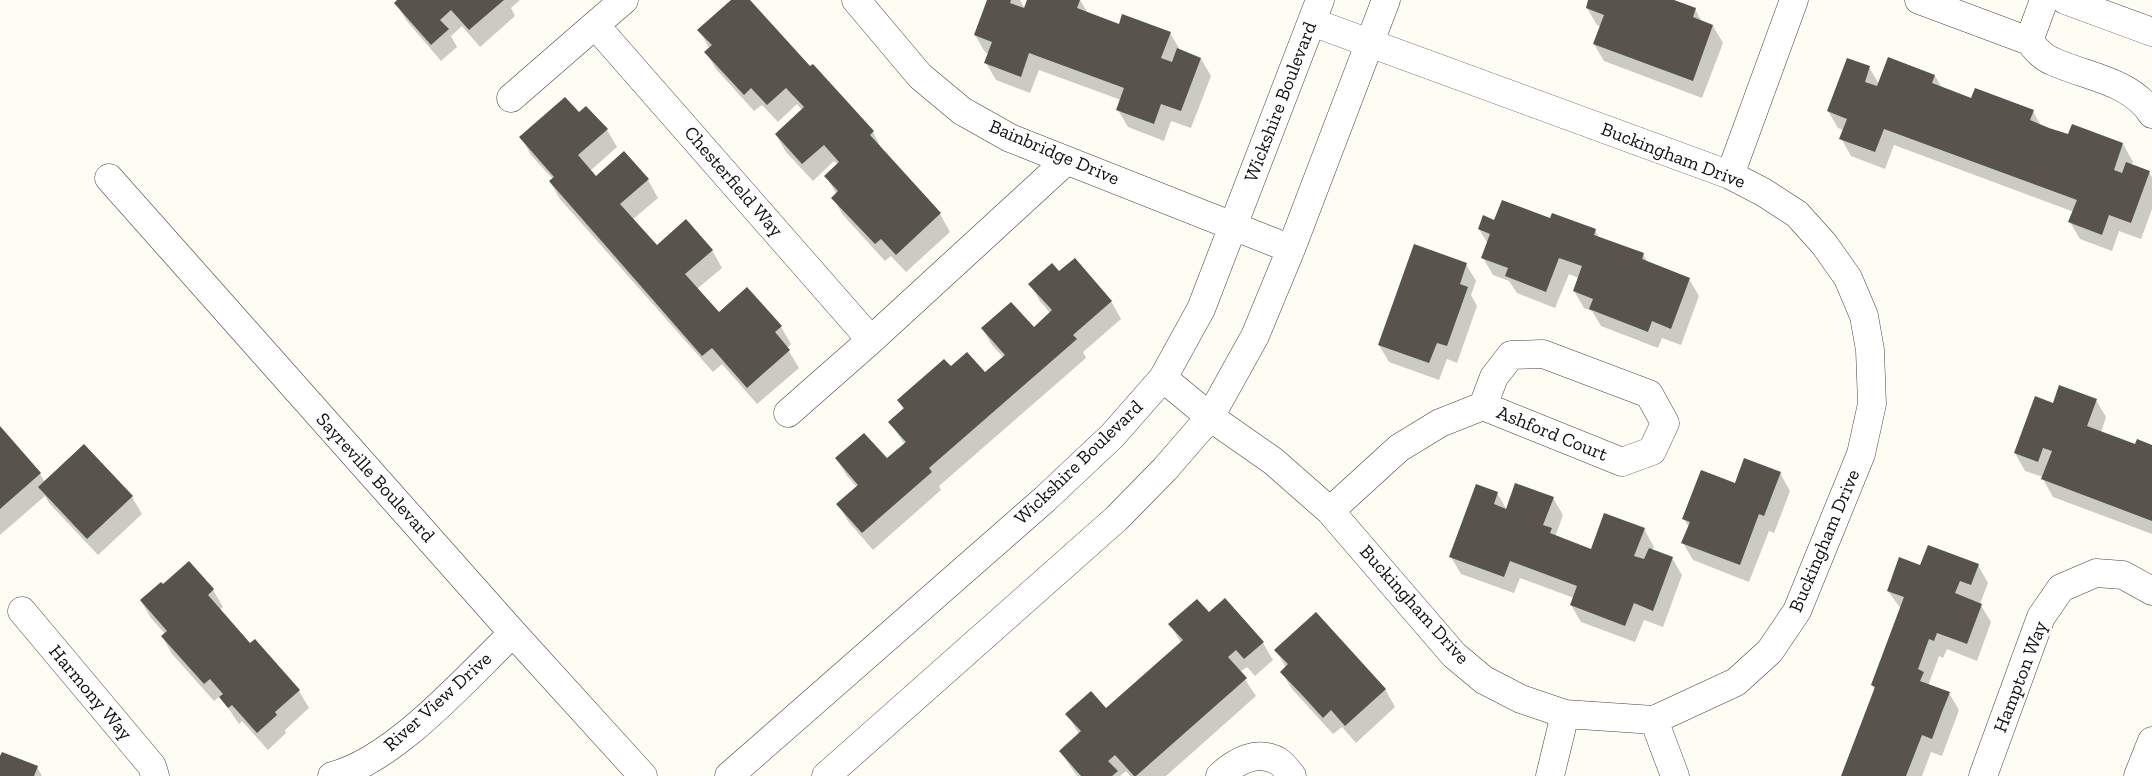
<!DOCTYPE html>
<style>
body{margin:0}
canvas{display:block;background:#fefdf4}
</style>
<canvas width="2152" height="776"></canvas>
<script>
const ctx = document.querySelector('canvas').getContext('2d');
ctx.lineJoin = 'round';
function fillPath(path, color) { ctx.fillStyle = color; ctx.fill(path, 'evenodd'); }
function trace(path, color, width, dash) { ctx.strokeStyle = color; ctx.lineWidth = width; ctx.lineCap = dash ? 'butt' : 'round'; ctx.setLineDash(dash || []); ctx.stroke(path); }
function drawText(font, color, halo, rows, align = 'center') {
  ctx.font = font + ' "Zilla Slab",serif'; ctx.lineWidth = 5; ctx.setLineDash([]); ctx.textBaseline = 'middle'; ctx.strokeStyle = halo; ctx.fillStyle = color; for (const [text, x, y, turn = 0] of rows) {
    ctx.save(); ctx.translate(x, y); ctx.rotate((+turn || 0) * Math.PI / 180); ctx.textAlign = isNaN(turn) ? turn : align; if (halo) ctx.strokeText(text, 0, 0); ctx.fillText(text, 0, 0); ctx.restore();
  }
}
fillPath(new Path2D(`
 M399,0H520L511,8L515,16L480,47L462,26L451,36L457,47L441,61L406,20L396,3Z
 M732,0H748L810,68L873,132L882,150L940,214L950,232L906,272L891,256L885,261L843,215L833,198L837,195L826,176L838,165L834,161L813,181L786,152L776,135L802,110L797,104L778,122L762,105L754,111L716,69L706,52L709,48L699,30Z
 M988,0H1020L1025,9L1028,0H1080L1088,13L1120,25L1170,33L1180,50L1201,59L1211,76L1191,128L1171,121L1164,141L1128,127L1118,110L1121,100L1039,70L1030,93L996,80L986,63L989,54L985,52L975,35Z
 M1590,0H1670L1695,9L1702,22L1713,26L1723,43L1702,98L1604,61L1594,44L1601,27L1597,25L1587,8Z
 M1869,67L1879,84L1935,76L1942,88L1972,99L2033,111L2041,126L2069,136L2073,126L2123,144L2133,162L2131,166L2149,172L2152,177V209L2141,239L2119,231L2112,251L2080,239L2070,222L2074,212L1894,145L1885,169L1851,156L1841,138L1844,130L1838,128L1828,111Z
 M586,107L607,130L617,147L590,171L596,177L648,180L658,198L632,220L656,247L712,250L722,268L697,289L719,313L746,289L781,327L791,344L787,348L799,368L757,404L722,364L713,372L560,199L550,182L553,179L531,155L521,137L579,113Z
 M1550,219L1595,230L1600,239L1643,254L1648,263L1689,279L1699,296L1681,345L1662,338L1658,348L1601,326L1592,311L1584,308L1574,291L1579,278L1569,274L1555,308L1517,293L1509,281L1493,275L1483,258L1488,244L1479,229L1495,221Z
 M1466,264L1476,281L1471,295L1477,306L1457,363L1447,359L1439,380L1389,362L1379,345Z
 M1059,273L1111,301L1121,319L1083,352L1086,358L939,486L941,490L873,550L848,521L838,504L857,487L847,476L837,459L887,460L905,445L890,422L904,410L898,400L951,368L985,374L1004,358L992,345L982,328L1033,329L1050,313L1040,301L1030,284Z
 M2096,400L2106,417L2101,433L2136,445L2152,446V534L2053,497L2043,479V477L2025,471L2015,453L2053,404Z
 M0,428L40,474L45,482L84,446L132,497L142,514L98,555L50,504L45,496L0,535Z
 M1780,473L1790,491L1774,533L1769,531L1749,582L1693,560L1683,543L1689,527L1684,519L1736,485Z
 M1497,493L1507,510L1553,498L1563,515L1555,537L1592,550L1644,529L1654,547L1652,550L1672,558L1682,575L1663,627L1644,620L1635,642L1581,622L1571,605L1574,598L1520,578L1514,593L1461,574L1451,557Z
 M1978,565L1988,583L1980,604L1991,622L1977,661L1947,649L1943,658L1939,656L1929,683L1930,686L1949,693L1959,710L1942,756L1931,752L1922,776H1843L1875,690L1872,685L1901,609L1888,591L1921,566Z
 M163,586L213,590L223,607L219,610L250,645L255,641L299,691L309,708L285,730L286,733L268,750L242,721L239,724L220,696L214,701L172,654L162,636L165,634L151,618L141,601Z
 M1209,614L1263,643L1273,660L1255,676L1247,667L1240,672L1256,696L1166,776H1130L1126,771L1120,776H1077L1060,751L1079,734L1067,714L1106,709L1181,643L1170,624Z
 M1276,650L1385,689L1395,707L1356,743L1342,727L1333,734L1292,689L1282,672L1286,668Z
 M0,759L37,767L42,776H0Z`), '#0003');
fillPath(new Path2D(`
 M397,0H504L469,30L451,10L440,20L449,29L431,45L394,3Z
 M731,0H750L810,66L813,64L874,131L870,135L941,213L896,255L881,239L875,244L831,198L838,191L824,176L839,162L824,145L802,164L775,134L804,107L786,88L767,105L751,88L744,95L704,52L712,45L697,30Z
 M987,0H1011L1010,3L1024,8L1027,0H1080L1077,8L1119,24L1122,14L1171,32L1161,58L1172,62L1177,48L1201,58L1181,111L1161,104L1154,124L1116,110L1124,88L1029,53L1021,77L984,63L992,42L974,35Z
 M1588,0H1674L1696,8L1693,17L1713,25L1693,81L1593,44L1604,15L1586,8Z
 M1888,57L1935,75L1932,83L1953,91L1971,98L1975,88L2034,110L2030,120L2049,128L2068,134L2072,124L2123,143L2114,170L2122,173L2126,162L2150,171L2131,223L2109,215L2102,235L2068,222L2077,200L1884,129L1875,152L1839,139L1847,119L1827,111L1847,58L1870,66L1865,82L1877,86Z
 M565,97L579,112L586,106L608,129L578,155L596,176L624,151L649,179L620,204L657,245L686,219L713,250L685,274L719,312L747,287L782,326L775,332L790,350L747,388L712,348L702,356L549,181L554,177L519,137Z
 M1502,200L1550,218L1552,213L1596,229L1594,235L1644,253L1642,259L1690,278L1671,329L1652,321L1648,332L1589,309L1593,299L1573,291L1582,266L1559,258L1546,292L1505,276L1508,268L1481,258L1490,234L1478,229L1483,215L1494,220Z
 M1414,244L1467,263L1460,284L1468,287L1447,346L1437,343L1429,363L1378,345Z
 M1075,258L1112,301L1073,335L1077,339L929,468L932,472L862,533L836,504L858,485L835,458L864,433L887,458L906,442L888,422L904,408L897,400L944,359L951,366L967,352L985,372L1005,355L981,328L1011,302L1034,327L1052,310L1028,284L1052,263L1059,271Z
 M2059,385L2097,399L2087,426L2135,444L2137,439L2152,445V521L2041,479L2052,451L2043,448L2038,462L2014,453L2035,396L2053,403Z
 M0,426L41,473L0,509Z
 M84,444L133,496L87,539L38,487Z
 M1744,458L1781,472L1764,516L1759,514L1740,565L1681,543L1690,522L1682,519L1701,470L1735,483Z
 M1515,483L1554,497L1543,525L1552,528L1550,533L1591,549L1604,513L1645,528L1634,556L1644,559L1649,548L1673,557L1653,611L1634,603L1625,626L1570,605L1577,586L1510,561L1504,577L1449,557L1476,484L1498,492L1494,504L1506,509Z
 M1928,545L1979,564L1971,585L1960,581L1955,593L1982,604L1967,644L1937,633L1934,641L1929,639L1918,669L1924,672L1920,681L1950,692L1942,712L1932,739L1922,735L1906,776H1841L1875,687L1871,685L1904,597L1887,591L1899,557L1920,565Z
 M189,561L214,589L208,595L250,643L255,639L300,690L275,712L277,715L257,733L232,705L228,708L219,697L223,694L210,679L204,684L161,636L167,631L140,600L161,582L163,584Z
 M1225,598L1264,642L1244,659L1236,650L1228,657L1247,678L1136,776H1134L1115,755L1108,761L1118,771L1112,776H1081L1059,751L1081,731L1065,714L1091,691L1106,708L1183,640L1168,624L1197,599L1209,612Z
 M1316,612L1386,689L1345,726L1331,710L1323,718L1303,696L1280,672L1288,664L1274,650Z
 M2,752L38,766L34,776H0V756Z`), '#58534d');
const minor = new Path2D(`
 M624,0L595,25L871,340L1066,161
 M856,0L920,76L962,111L1010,138L1291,249
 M1919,0L2029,41C2036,49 2042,57 2052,61C2086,77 2130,80 2152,114
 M2065,0L2152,32
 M2029,41L2044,0
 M511,98L595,25
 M1730,175L1794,0
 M109,178L513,633L643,776
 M1163,378L1210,417L1273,461L1330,511L1454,655L1484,680L1521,699L1565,714L1654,720L1736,682L1770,651L1797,611L1861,454L1872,404L1870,350L1864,316L1848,278L1824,244L1797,214L1763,192L1730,175L1312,22
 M788,413L871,340
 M1330,511L1399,448L1440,423L1483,406L1622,462L1652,451L1665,423L1649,394L1543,354L1511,355L1494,377L1483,406
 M22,611L152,766L155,776
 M1654,720L1675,776
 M332,776C395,760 466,678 513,633
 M729,776L1045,499L1112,436L1163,378L1201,309L1320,0
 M826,776L1117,518L1165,469L1210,417L1255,336L1291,249L1386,0
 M1220,776C1235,762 1257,749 1278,761C1283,764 1288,771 1292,776
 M1550,776L1565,714
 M1983,776L2041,617L2061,588L2096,573L2123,575L2152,591
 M2138,776L2152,741`);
trace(minor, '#434343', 29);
trace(minor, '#fff', 28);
drawText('19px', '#101010', '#fff', [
 ["Wickshire Boulevard",1281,102,-69],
 ["Bainbridge Drive",1054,153,23],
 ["Buckingham Drive",1673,156,21],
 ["Chesterfield Way",733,182,49],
 ["Ashford Court",1552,434,22],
 ["Wickshire Boulevard",1079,463,-44],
 ["Sayreville Boulevard",375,478,48],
 ["Buckingham Drive",1825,541,-67],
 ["Buckingham Drive",1414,605,48],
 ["Hampton Way",2021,677,-69],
 ["Harmony Way",90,693,50],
 ["River View Drive",438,702,-42]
]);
</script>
